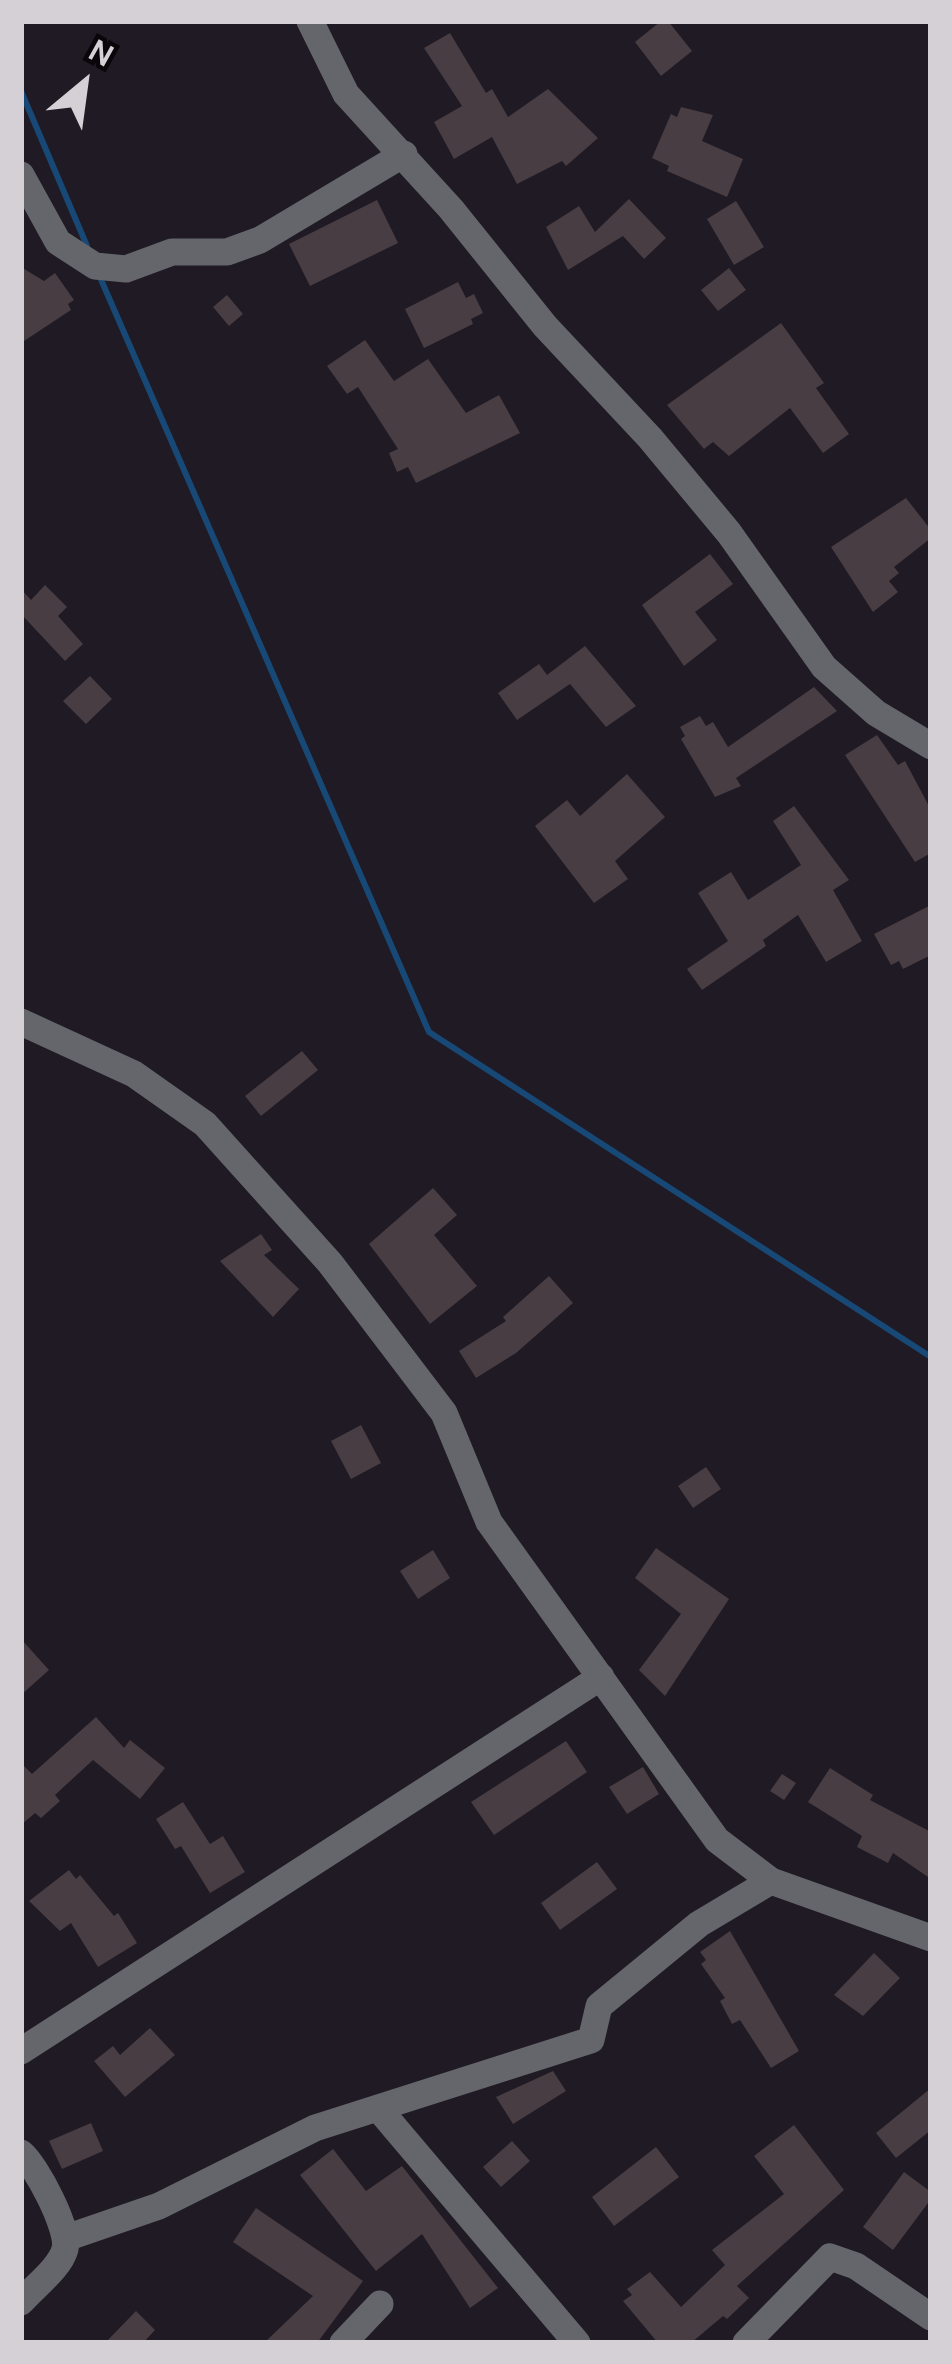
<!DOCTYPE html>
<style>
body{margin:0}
#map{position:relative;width:952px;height:2364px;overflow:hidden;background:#1f1a23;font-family:Karla,sans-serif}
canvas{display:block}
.frame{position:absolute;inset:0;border:24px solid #d4d0d6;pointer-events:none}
.north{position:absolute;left:24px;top:24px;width:120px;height:120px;-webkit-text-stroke:9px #080609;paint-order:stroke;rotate:29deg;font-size:33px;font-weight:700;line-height:48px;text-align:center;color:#d4d0d6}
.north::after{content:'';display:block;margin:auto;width:42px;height:54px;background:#d4d0d6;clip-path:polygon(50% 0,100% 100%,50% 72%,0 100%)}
</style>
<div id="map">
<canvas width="952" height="2364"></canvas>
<div class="frame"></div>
<div class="north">N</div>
</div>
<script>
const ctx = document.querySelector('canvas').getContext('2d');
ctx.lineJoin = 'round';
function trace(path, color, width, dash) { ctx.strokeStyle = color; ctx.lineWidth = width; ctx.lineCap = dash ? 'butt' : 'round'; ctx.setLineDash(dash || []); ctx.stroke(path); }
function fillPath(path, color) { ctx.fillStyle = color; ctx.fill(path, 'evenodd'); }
trace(new Path2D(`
 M21,91L87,246
 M99,275L429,1032L931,1357`), '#174876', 6);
fillPath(new Path2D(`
 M661,21H668L692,51L661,76L635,42Z
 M450,33L486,93L492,89L508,117L548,89L598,138L566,166L562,161L517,184L492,137L454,159L434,122L462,106L424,48Z
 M681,107L713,115L702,141L743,159L727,197L667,171L669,166L652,158L671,114L677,117Z
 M629,199L666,238L644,259L623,236L568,270L546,227L579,206L595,232Z
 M377,200L398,243L310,286L289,244Z
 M736,201L764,247L734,265L707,219Z
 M21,267L44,281L55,273L74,300L68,304L71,310L21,343Z
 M729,268L746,290L718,311L701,290Z
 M458,282L466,298L474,294L483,313L471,319L473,324L424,348L405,309Z
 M227,295L243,314L229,326L213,307Z
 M781,323L824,383L816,388L849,434L823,453L790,408L729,456L713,442L704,449L667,405Z
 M365,340L394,381L428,359L466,413L499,395L520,433L416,483L408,467L397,472L389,453L398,449L358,387L347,394L327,366Z
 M906,498L931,530V538L894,567L899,573L889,581L898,592L873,612L831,547Z
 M710,554L733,584L695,612L717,640L684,666L642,605Z
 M45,585L67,607L58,616L83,644L65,661L21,614V589L31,600Z
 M585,646L636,706L606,727L570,684L517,720L498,693L539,664L547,675Z
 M90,676L112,699L86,724L63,701Z
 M814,687L837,711L736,778L741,786L715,797L681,739L685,736L680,727L700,716L706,726L713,722L728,747Z
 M877,735L898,765L905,761L931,810V853L915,862L845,755Z
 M627,774L665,817L615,861L628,879L594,903L535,826L567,800L580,816Z
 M794,806L849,880L833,890L862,941L826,962L798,915L763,940L766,946L702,990L687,969L728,941L698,893L731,872L748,900L801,865L773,821Z
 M931,905V955L903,969L899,961L891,965L874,934Z
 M302,1051L318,1070L261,1116L245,1096Z
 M433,1188L457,1215L434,1235L477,1286L430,1324L369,1244Z
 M261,1234L272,1250L264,1255L299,1289L273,1317L220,1261Z
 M549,1276L573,1303L516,1353L476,1378L459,1351L506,1321L503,1317Z
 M361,1425L381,1463L351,1479L331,1441Z
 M706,1467L721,1489L693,1508L678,1486Z
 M656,1548L729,1599L665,1696L639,1670L681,1614L635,1578Z
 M433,1550L450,1578L418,1599L400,1571Z
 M21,1639L49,1670L21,1695Z
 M96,1717L124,1748L130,1740L165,1768L140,1799L93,1760L55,1795L60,1801L41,1818L35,1813L21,1825V1763L32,1774Z
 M566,1741L587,1772L494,1835L471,1802Z
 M643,1767L659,1794L627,1814L609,1787Z
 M830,1768L873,1795L870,1800L931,1832V1879L893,1853L888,1863L857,1847L862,1836L808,1802Z
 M782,1774L796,1783L784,1800L770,1791Z
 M183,1802L210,1844L223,1836L245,1872L210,1893L181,1846L175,1849L156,1819Z
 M597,1862L617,1889L560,1930L541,1903Z
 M69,1870L76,1879L80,1875L114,1916L118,1913L137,1943L98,1967L71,1923L60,1931L29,1901Z
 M730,1931L799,2051L771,2068L740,2020L732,2024L720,2001L725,1998L701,1964L706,1960L700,1952Z
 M874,1953L900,1978L863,2016L834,1995Z
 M150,2028L175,2055L125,2097L94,2061L113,2046L120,2055Z
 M553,2071L566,2091L513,2124L496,2097Z
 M931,2088V2130L896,2158L876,2133Z
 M91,2123L103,2151L62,2169L49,2141Z
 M794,2125L844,2190L737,2286L749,2298L727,2319L723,2316L691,2343H658L623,2301L632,2295L627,2289L650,2272L681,2307L725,2265L712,2250L784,2194L754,2156Z
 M512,2141L530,2161L501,2187L483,2167Z
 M656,2147L679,2177L614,2226L592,2197Z
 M333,2149L366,2191L402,2166L498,2288L470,2308L422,2234L376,2271L300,2175Z
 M904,2172L931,2192V2199L893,2250L863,2227Z
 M256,2208L363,2281L317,2343H264L313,2296L233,2242Z
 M136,2311L155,2330L143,2343H105Z`), '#483d43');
trace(new Path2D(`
 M310,21L346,94L451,209L545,326L650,438L729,533L824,667L876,713L931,746
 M21,175L58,242L95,266L126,269L172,252H227L260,240L404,154
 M21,1022L134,1074L205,1124L330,1263L444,1413L489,1522L717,1840L771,1881L931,1938
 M21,2051L601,1677
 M378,2108L577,2343
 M21,2153C36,2165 70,2230 65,2249C60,2268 34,2287 21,2302
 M66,2238L159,2206L315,2128L591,2040L599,2006L699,1924L771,1881
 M343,2343L380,2304
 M746,2343L830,2257L856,2266L931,2317`), '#65666b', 27);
</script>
